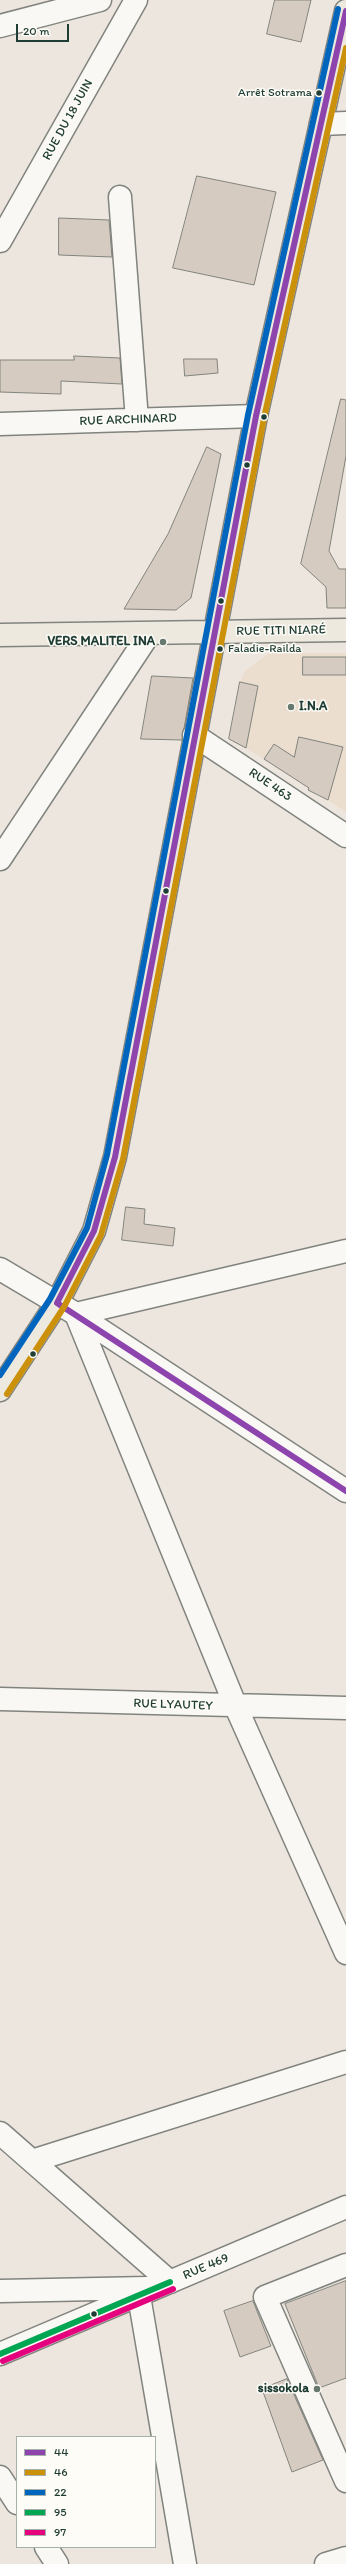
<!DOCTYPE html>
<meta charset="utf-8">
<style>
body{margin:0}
#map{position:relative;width:346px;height:2564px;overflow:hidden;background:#ede6de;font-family:Itim,sans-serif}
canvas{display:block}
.legend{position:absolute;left:16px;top:2436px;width:140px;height:112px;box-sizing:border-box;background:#fdfcf7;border:1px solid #a4b0a9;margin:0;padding:5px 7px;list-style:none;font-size:12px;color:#1f3d34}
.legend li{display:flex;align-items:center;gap:8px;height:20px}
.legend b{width:20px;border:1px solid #a4b0a9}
.scale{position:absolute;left:16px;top:24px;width:53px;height:18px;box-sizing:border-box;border:2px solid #1f3d34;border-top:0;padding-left:5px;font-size:12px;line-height:14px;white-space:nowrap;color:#1f3d34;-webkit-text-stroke:3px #fdfcf7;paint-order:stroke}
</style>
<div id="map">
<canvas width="346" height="2564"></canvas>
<ul class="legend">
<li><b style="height:5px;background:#8e44ad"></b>44</li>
<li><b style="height:5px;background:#cc910a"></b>46</li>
<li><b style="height:5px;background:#0065bd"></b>22</li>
<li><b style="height:5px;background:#00a651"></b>95</li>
<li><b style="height:5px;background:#e5007d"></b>97</li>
</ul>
<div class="scale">20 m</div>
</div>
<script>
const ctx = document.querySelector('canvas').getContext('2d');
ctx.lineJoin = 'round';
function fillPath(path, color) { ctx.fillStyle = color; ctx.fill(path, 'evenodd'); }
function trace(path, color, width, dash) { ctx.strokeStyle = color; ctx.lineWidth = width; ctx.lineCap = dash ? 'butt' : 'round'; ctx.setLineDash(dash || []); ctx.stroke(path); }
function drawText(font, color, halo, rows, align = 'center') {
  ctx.font = font + ' Itim,sans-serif'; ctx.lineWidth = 3; ctx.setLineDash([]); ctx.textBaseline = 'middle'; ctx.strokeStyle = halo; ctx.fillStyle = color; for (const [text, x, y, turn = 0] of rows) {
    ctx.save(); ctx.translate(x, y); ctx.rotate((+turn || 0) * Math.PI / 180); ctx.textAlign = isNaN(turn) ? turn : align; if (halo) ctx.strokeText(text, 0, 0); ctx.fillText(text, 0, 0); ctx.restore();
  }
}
fillPath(new Path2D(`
 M269,653H346V812L232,739L240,682L245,671Z`), '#ecdecf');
const building = new Path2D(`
 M275,0H311L301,42L267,34Z
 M197,176L276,192L254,285L173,268Z
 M59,218L109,220L112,257L59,255Z
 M74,356L120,358L122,384L61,381V394L0,392V360H74Z
 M184,359H217L218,373L185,376Z
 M341,399L346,400V456L329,551L339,569H346V608H327L326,587L301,564Z
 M207,447L221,454L191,598L176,610L124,609L168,534Z
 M303,657H346V675H303Z
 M152,676L193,678L182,740L141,739Z
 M240,682L258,686L246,748L229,739Z
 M299,737L343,747L328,800L308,790L309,788L264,759L274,744L294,757Z
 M126,1207L145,1209L144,1224L175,1228L173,1246L122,1240Z
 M346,2281V2378L319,2388L285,2304Z
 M253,2301L271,2346L240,2357L224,2311Z
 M287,2379L323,2460L292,2472L262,2389Z`);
fillPath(building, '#d6cbc0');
trace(building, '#81847e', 1);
const minor = new Path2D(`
 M0,26L100,0
 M321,124L346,123
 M120,197L137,420
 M0,241L136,0
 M0,424L256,416
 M194,735L346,836
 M0,859L149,634
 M0,1269L76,1314L346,1491
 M76,1314L236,1707L346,1953
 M76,1314L346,1251
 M0,1699L346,1708
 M0,2133L170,2282
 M32,2161L346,2062
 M346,2265L265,2297L346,2481
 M0,2291L147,2288
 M139,2296L185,2564
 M0,2354L346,2207
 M0,2477L17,2503
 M46,2547L57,2564
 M326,2564L346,2558`);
const major = new Path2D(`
 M0,635L346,630
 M0,1390L57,1303L94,1231L115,1157L256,416L346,11`);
trace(minor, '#81847e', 25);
trace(major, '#81847e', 25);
trace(minor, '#f9f8f5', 22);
trace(major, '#eee9df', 22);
trace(new Path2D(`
 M346,11L256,416L115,1157L94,1231L57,1303L346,1491`), '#8e44ad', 6);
trace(new Path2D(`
 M7,1394L64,1307L101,1235L123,1159L264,418L346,48`), '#cc910a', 6);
trace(new Path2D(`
 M0,1375L50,1299L87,1228L107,1155L248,415L338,9`), '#0065bd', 6);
trace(new Path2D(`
 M0,2354L170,2282`), '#00a651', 6);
trace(new Path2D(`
 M3,2361L173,2289`), '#e5007d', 6);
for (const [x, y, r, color] of [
 [319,93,3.5,"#1f3d34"],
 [264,417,3.5,"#1f3d34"],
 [247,465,3.5,"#1f3d34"],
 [221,601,3.5,"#1f3d34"],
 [163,642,4,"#677870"],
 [220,649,3.5,"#1f3d34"],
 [291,707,4,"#677870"],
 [166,891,3.5,"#1f3d34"],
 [33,1354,3.5,"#1f3d34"],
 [94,2314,3.5,"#1f3d34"],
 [317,2389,4,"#677870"]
]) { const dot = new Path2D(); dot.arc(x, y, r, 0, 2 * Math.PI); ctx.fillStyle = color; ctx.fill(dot); trace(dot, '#fdfcf7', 1.5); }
drawText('12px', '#1f3d34', '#fdfcf7', [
 ["Arrêt Sotrama",312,93],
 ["Faladie-Railda",228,649,"left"]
], 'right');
drawText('13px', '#1f3d34', '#fdfcf7', [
 ["RUE DU 18 JUIN",68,120,-61],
 ["RUE ARCHINARD",128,420,-2],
 ["RUE TITI NIARÉ",281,631,-1],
 ["RUE 463",270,785,34],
 ["RUE LYAUTEY",173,1705,2],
 ["RUE 469",206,2267,-23]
]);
drawText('bold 13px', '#1f3d34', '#fdfcf7', [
 ["VERS MALITEL INA",155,642],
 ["I.N.A",299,707,"left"],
 ["sissokola",309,2389]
], 'right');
</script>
